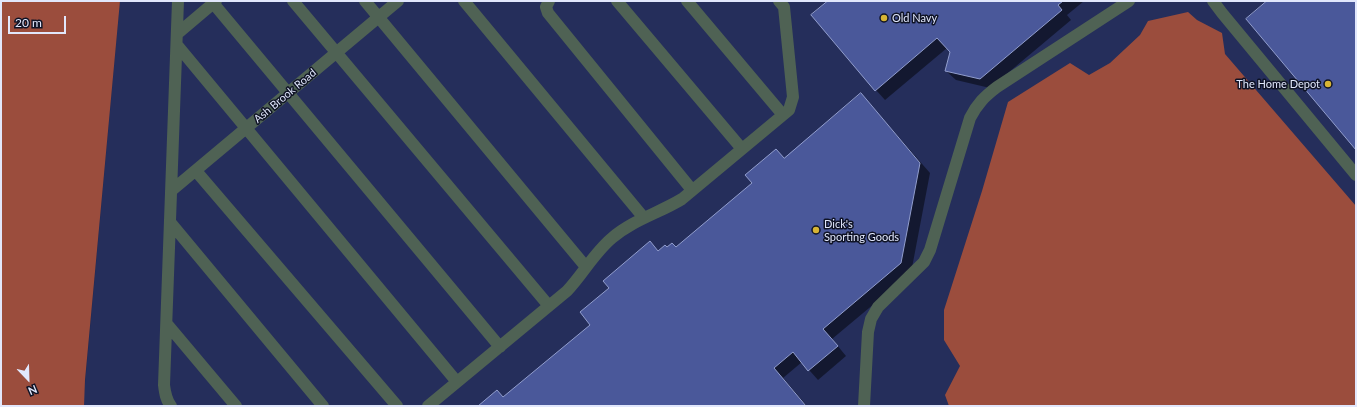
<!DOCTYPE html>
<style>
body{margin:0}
#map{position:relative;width:1357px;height:407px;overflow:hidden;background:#21294f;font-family:Lato,sans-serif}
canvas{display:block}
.frame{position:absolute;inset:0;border:2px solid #e1e7fc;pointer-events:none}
.north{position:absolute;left:8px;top:359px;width:40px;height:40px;-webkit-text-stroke:3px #0f1325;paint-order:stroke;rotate:157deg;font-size:11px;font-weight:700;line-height:16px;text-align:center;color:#e1e7fc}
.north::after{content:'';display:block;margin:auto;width:14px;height:18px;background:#e1e7fc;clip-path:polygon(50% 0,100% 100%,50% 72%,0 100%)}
.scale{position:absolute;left:8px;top:16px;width:58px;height:18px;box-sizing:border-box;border:2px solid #e1e7fc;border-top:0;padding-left:5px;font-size:12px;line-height:14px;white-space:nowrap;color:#e1e7fc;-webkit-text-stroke:3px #0f1325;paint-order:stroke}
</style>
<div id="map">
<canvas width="1357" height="407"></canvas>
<div class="frame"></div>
<div class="north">N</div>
<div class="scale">20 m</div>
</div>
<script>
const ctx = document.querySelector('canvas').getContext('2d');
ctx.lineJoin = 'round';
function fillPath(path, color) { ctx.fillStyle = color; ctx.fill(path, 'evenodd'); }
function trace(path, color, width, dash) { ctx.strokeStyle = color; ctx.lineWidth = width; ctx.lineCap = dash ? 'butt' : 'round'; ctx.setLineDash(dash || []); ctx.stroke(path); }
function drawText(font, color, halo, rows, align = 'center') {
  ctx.font = font + ' Lato,sans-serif'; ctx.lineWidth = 3; ctx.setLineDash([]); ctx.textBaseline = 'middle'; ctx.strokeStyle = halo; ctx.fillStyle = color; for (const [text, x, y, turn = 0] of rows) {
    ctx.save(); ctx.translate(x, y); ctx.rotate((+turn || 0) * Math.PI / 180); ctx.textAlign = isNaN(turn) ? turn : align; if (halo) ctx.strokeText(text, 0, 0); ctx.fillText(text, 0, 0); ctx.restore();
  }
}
fillPath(new Path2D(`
 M120,1H1356V356L1297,406H83Z`), '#252e5b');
fillPath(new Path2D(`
 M1,1H120L85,380L84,406H2L1,401Z
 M1188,12L1197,20L1222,33L1225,54L1356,206V406H949L945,395L960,366L944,340V310L982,191L1008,102L1070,63L1089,75L1110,63L1140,35L1148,21Z`), '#9b4d3d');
fillPath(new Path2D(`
 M830,1H1084L1067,15L1071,20L990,88L956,80L946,71L951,52L947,48L885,100L876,90Z
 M861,94L930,173L911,273L832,339L846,356L818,380L802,362L783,378L807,406H479L504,398L592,325L610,288L650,242L659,252L667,248L676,249Z`), '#0007');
const building = new Path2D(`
 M828,1H1063L1058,5L1062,10L980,79L945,71L950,52L937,38L875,91L811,15Z
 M1267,1H1356V150L1246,19Z
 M861,93L920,163L901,263L823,329L838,346L808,371L793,352L774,368L806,406H478L497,390L503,397L590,325L580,312L609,288L603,281L650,241L658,251L665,245L667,247L672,243L676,247L752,183L745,175L776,149L784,158Z`);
fillPath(building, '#4a589a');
trace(building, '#919dcd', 1);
trace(new Path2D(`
 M293,1L549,306
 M365,1L586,267
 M464,1L644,218
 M549,1L546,7L548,13L692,190
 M617,1L742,149
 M687,1L783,115
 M1213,1L1222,13L1356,175
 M213,3L500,347
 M177,34L216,1
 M177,45L457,382
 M196,171L397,406
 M171,191L398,1
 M170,222L323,406
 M167,324L236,406
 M171,406C166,400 165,393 164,385L178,1
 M428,406L567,291C583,274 594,253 612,238C633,220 659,213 682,199L789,110L793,97L784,7L779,1
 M864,406L868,332L871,319L878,307L924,262L930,250L970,118C977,104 985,96 997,87L1129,1`), '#4f6254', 12);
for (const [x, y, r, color] of [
 [884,18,4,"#d7b434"],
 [1328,84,4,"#d7b434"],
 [816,230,4,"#d7b434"]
]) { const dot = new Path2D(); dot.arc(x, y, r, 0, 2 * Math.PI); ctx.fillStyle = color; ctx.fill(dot); trace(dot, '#0f1325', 1.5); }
drawText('11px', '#e1e7fc', '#0f1325', [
 ["Old Navy",892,18],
 ["The Home Depot",1320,84,"right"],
 ["Dick's",824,224],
 ["Sporting Goods",824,237]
], 'left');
drawText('11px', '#e1e7fc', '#0f1325', [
 ["Ash Brook Road",285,96,-40]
]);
</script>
